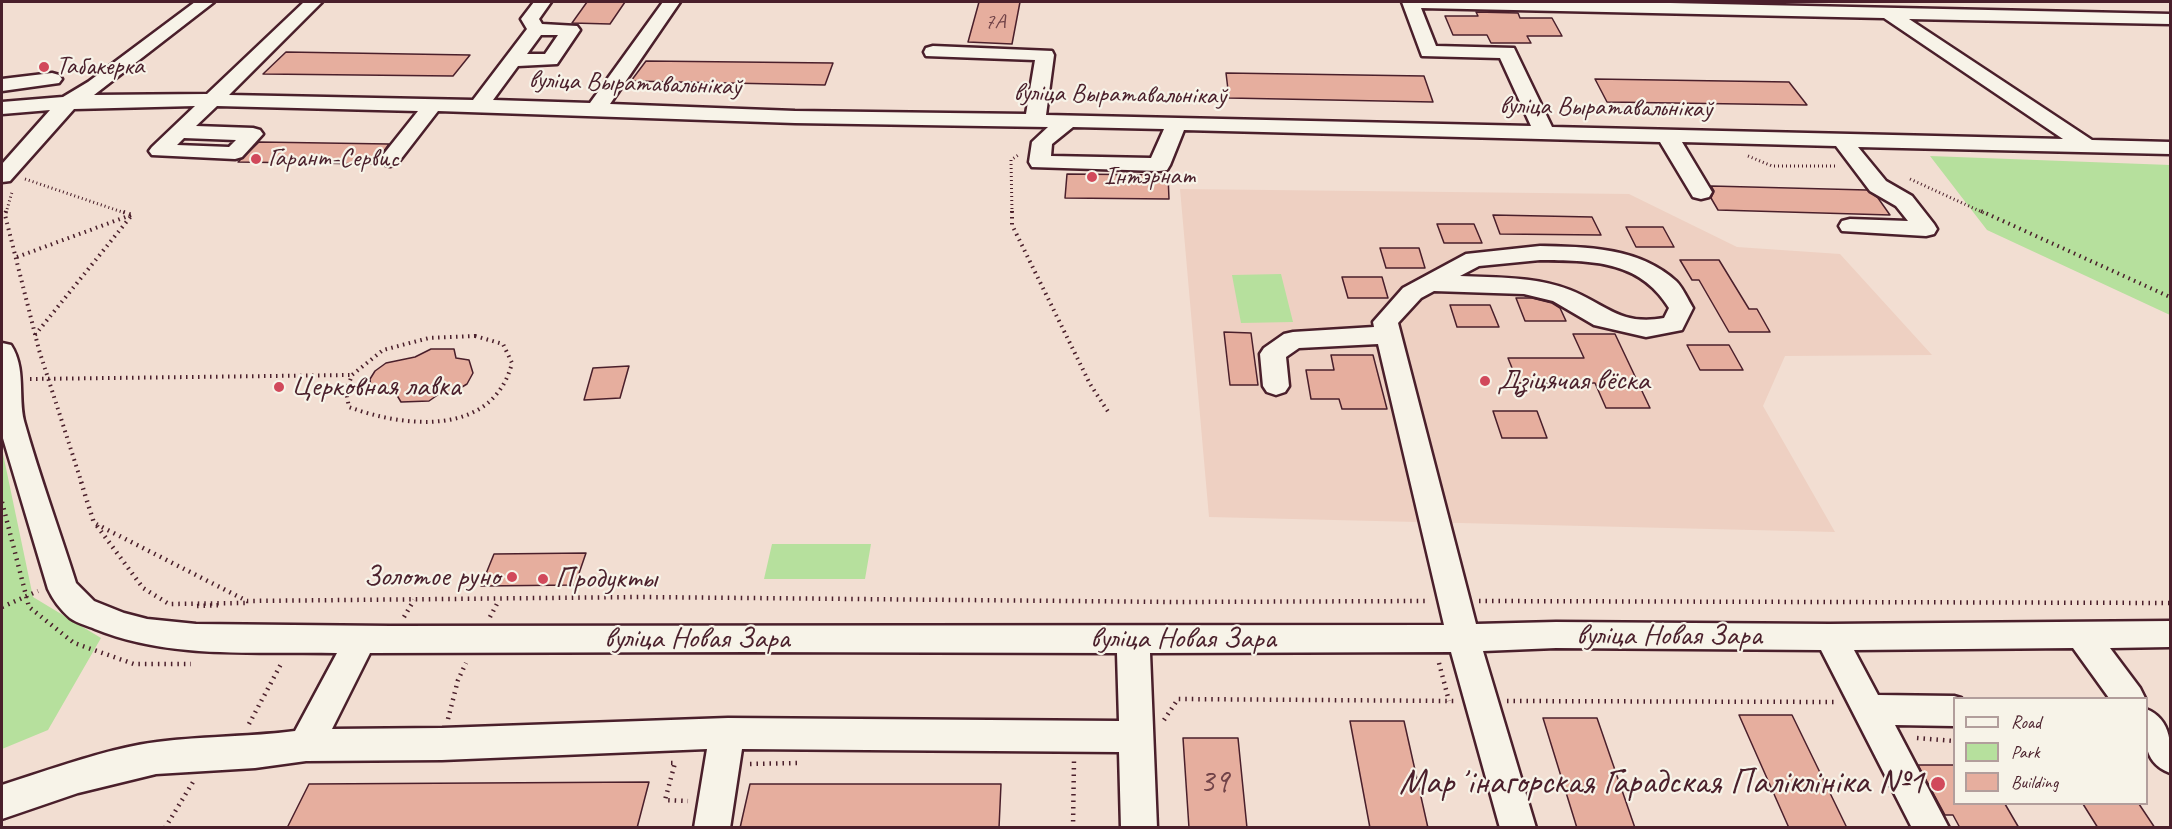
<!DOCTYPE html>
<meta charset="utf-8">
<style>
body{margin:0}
#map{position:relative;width:2172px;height:829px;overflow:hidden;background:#f2ded2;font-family:Caveat,sans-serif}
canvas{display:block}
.frame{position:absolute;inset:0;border:3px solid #4a1f2b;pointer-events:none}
.legend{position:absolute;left:1953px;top:697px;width:195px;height:108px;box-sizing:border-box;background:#f7f3e8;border:2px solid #b29e9c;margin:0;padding:8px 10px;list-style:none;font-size:18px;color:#4a1f2b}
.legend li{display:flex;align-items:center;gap:12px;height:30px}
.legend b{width:30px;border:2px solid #b29e9c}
</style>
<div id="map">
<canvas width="2172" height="829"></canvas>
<div class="frame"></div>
<ul class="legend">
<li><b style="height:8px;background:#f7f3e8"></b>Road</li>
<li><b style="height:16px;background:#b6e09d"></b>Park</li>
<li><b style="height:16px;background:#e6ae9e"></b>Building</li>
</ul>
</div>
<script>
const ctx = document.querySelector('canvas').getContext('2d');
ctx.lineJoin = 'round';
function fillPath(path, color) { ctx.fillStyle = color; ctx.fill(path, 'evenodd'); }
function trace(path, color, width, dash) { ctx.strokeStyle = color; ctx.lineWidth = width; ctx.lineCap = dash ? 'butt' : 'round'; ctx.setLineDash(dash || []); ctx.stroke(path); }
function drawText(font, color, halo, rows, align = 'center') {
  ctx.font = font + ' Caveat,sans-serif'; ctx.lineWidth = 4.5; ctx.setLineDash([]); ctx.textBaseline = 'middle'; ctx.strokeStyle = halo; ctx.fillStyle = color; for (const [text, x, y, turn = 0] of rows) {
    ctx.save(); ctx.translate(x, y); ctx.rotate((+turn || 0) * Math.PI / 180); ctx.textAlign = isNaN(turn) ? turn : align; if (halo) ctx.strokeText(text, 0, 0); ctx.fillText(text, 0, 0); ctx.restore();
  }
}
fillPath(new Path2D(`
 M1180,189L1629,194L1737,247L1840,254L1932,355L1785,356L1763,406L1835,532L1209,517Z`), '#eed0c2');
fillPath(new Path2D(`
 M1930,156L2170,165V315L1987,230Z
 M1281,274L1293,322L1241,323L1232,275Z
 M2,449L33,597L101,638L48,730L2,749Z
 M772,544H871L865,579H764Z`), '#b6e09d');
const building = new Path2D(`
 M587,2H625L610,24L572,23Z
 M979,2H1020L1012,44L968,42Z
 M1476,12L1518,13L1520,18H1552L1562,36H1527L1531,43H1491L1487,35H1453L1445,16H1478Z
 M286,52L470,55L453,76L263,74Z
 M646,61L833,63L825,85L631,81Z
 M1226,73L1424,76L1433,102L1229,98Z
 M1595,79L1789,82L1807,105L1607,102Z
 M259,142L389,144L375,164L238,162Z
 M1067,174L1168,175L1169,199L1065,198Z
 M1711,186L1867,190L1878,198L1890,215L1718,210L1711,198L1714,191Z
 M1493,215L1592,217L1601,235L1500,234Z
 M1437,224H1474L1482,243H1444Z
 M1626,227H1663L1674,247H1636Z
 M1380,248H1419L1425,268H1386Z
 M1680,260H1719L1749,309H1757L1770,332H1729L1699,280H1692Z
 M1342,277H1382L1388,298H1348Z
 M1516,298H1532L1552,303L1560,308L1566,321H1525Z
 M1450,305H1490L1499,327H1457Z
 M1224,332L1251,333L1258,385H1230Z
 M1573,334H1615L1650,408H1606L1595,383H1518L1508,358H1584Z
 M1687,345H1729L1743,370H1700Z
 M431,349H454L456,358L469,360L473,373L467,384L452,393L439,394L429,401L401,402L395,392L371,389L370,379L375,371L386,363L415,357Z
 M1331,355H1373L1387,409H1342L1339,399H1311L1306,370H1334Z
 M629,366L620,398L584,400L593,368Z
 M1493,411H1537L1547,438H1502Z
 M586,553L575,585L481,586L494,554Z
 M1739,715H1792L1847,828H1789Z
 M1543,718H1597L1635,828H1577Z
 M1350,721H1404L1428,828H1370Z
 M1183,738H1238L1247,828H1189Z
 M1918,765H1954V804H2005L2019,828H1960L1953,815H1945Z
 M649,782L637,828H287L309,784Z
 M750,784H1001L999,828H740Z
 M2083,804H2139L2155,828H2098Z`);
fillPath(building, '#e6ae9e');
trace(building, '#4a1f2b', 1.5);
const minor = new Path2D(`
 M195,2H214L94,95L207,94L304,2H322L229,95L473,100L527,29L521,19L534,2H551L539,19L542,24L577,26L580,30L557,64L518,66L493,100L590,103L663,2H680L610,104L795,111L1026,114L1035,60L926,56L924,52L926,48L933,46L1052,51L1054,55L1046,115L1531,126L1500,58L1422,56L1402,2H1625L2170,14V24L1909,19L2092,140L2170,142V154L1858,147L1886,181L1912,196L1934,224L1937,229L1934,234L1926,236L1842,231L1839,226L1842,221L1850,219L1908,221L1896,206L1870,191L1836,146L1682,142L1712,192L1709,197L1701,199L1693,197L1660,142L1184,130L1170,165L1167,170L1159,171L1032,167L1029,162L1032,142L1048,127L795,123L438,111L397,164L390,166L383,164L379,160L418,111L217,106L196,126L253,128L260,130L263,134L242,157L235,159L152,155L149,151L152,147L195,106L74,109L10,181L2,182V164L50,110L2,114V102L63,97L88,82ZM1421,8L1884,18L2063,139L1552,127L1514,48L1436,46ZM541,35H558L545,54H527ZM1073,127L1164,129L1151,158L1051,156L1052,144ZM184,138L236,140L229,147L177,145Z
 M52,73L59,75L62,79L59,83L2,91V79Z
 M1540,246C1587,247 1638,247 1676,281C1683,288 1688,300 1693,308L1682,330L1646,337L1594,325L1553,301L1524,294L1434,291L1421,298L1398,323L1476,624L1556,622L1830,624L2170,621V647L2110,648L2140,688L2145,698H2109L2073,648L1854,650L1878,695L1954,696L1961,698H1954V726L1895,725L1949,828H1912L1821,650L1556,648L1483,651L1536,828H1500L1451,652L1150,653L1157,828H1121L1119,752L742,749L730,828H694L707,749L442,760L306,761L255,768L156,774L78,793L2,819V785C49,770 108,748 157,742C203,736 250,737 295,731L337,653C257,651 171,660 95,629C88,626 77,623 70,618C61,610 53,600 48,589L2,435V343L11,345C26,368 18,396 24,421C39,475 59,529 76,583L94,601L124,613L147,619L196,624L390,626L1444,625L1378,344L1299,348L1286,357L1289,386L1285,392L1276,395L1267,392L1263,386L1260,354L1264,348L1284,334L1293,332L1374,327L1373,322L1403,288L1466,254ZM1540,260C1590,261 1639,259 1669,308L1664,318C1619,326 1606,304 1570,290C1535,276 1496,278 1460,276L1479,266ZM747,652L1117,653L1119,721L728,718L442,728L332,729L370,653Z
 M2146,709C2172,719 2172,747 2170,773C2140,761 2146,736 2146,709Z`);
trace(minor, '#4a1f2b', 5);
trace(new Path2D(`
 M541,91L552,76
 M1748,156L1772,166H1837
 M25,179L125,213
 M1910,179L1984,213
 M6,213L12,192
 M1012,213L1011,160L1020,154`), '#4a1f2b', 3, [1, 3]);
trace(new Path2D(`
 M6,211L5,215L39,350L82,484
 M1012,211V225L1090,384L1109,413
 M1981,211L2170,297
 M17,257L131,215
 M35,335L132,215L121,211
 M475,336L503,344L512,363C493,437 405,428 349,407L346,392L352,375L383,350L429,338Z
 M30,379L352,375`), '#4a1f2b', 4, [1.5, 4.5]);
trace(new Path2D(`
 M81,482L94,523L247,601L641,597L1175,602L1427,601
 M2,502L29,607L74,643L134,664H191
 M97,526L143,588L169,604L246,603
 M1479,601L2170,603
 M197,606L222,605
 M2,607L38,591
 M404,617L414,600
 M490,617L499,600
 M1439,663L1449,701
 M1507,701L1836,702
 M448,719L458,680L466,663
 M1164,720L1178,699L1455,701
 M249,724L281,664H279
 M1917,738L1954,741
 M671,763H675L665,800L688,801
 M750,764L797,763
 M165,828L193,782
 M1073,828L1074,760`), '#4a1f2b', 4.5, [1.5, 5]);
fillPath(minor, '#f7f3e8');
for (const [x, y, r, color] of [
 [44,67,6,"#d1495b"],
 [256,159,6,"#d1495b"],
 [1092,177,6,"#d1495b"],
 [1485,381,6,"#d1495b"],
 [279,387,6,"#d1495b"],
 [512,577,6,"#d1495b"],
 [543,579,6,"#d1495b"],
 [1938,784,8,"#d1495b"]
]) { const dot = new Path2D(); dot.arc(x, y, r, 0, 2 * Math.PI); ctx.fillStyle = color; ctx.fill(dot); trace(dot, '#f7f3e8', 2); }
drawText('22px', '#714348', null, [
 ["7А",995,22]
]);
drawText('26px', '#4a1f2b', '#f7f3e8', [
 ["Табакерка",56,67],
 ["Гарант-Сервис",268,159],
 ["Інтэрнат",1104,177]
], 'left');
drawText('26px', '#4a1f2b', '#f7f3e8', [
 ["вуліца Выратавальнікаў",635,84,2],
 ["вуліца Выратавальнікаў",1120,95,1],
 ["вуліца Выратавальнікаў",1606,108,1]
]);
drawText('30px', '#4a1f2b', '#f7f3e8', [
 ["Дзіцячая вёска",1497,381],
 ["Церковная лавка",291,387],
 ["Золотое руно",500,577,"right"],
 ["Продукты",555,579]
], 'left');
drawText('30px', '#4a1f2b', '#f7f3e8', [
 ["вуліца Новая Зара",1669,636],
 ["вуліца Новая Зара",697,639],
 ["вуліца Новая Зара",1183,639]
]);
drawText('33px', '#714348', null, [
 ["39",1214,783]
]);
drawText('36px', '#4a1f2b', '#f7f3e8', [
 ["Марʼінагорская Гарадская Паліклініка №1",1924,784]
], 'right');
</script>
